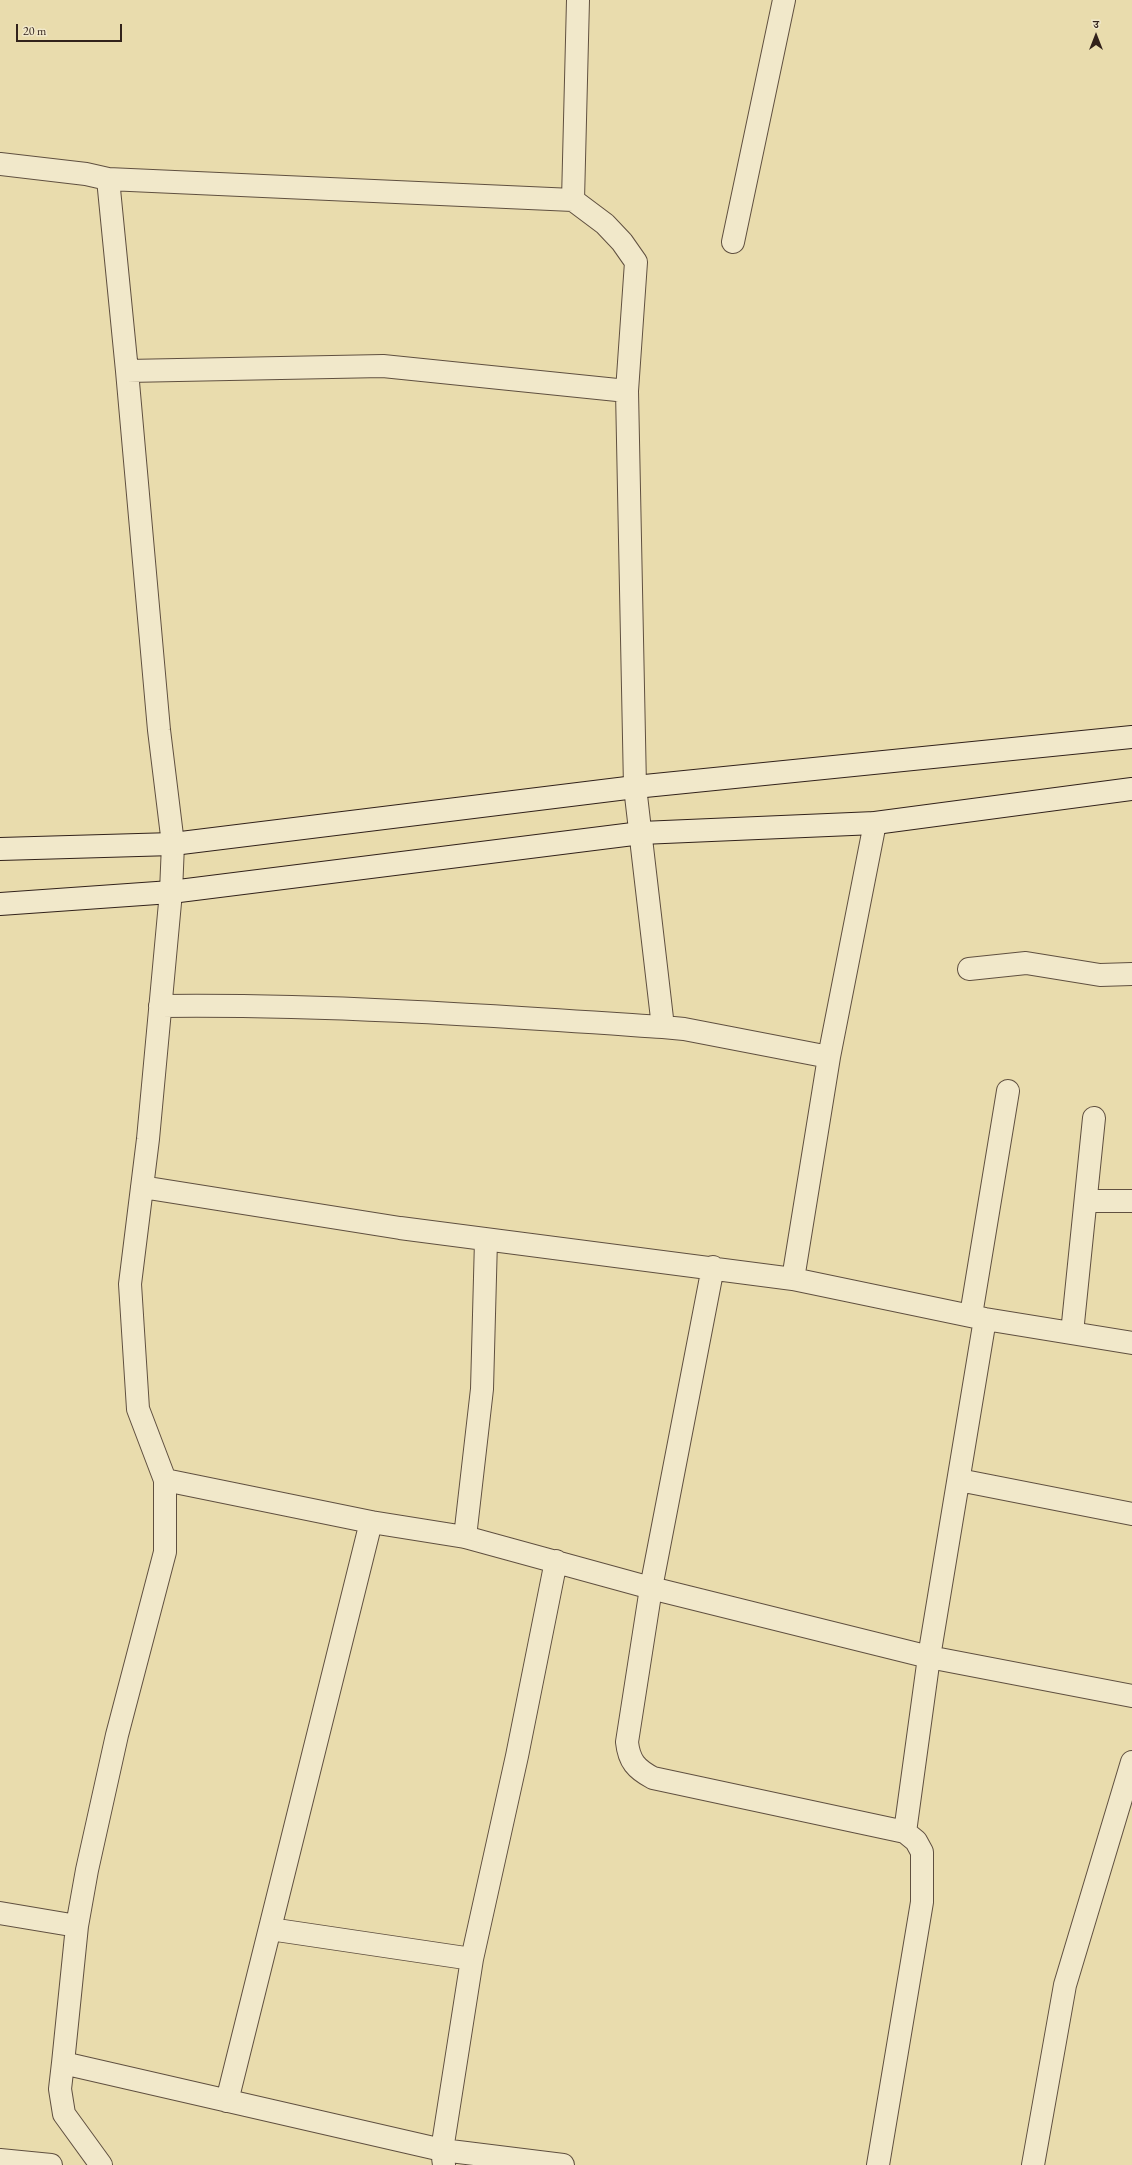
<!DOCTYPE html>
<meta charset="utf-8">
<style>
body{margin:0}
#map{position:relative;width:1132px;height:2165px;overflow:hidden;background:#e9dcad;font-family:"EB Garamond","Noto Serif Devanagari",serif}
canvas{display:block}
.north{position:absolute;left:1076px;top:16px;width:40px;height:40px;-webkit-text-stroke:3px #f1e8ca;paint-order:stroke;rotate:0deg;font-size:11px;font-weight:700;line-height:16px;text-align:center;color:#32221b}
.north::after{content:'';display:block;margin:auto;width:14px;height:18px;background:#32221b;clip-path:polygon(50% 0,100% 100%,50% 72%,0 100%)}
.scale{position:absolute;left:16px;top:24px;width:106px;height:18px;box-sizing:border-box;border:2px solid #32221b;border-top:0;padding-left:5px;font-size:12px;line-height:14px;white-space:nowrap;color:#32221b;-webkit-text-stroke:3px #f1e8ca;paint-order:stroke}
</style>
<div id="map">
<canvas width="1132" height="2165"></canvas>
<div class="north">उ</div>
<div class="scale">20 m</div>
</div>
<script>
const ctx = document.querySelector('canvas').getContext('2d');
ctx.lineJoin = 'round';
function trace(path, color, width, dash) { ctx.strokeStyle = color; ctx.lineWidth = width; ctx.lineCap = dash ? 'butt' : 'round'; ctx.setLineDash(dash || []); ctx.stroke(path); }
const street = new Path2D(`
 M0,164L86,174L108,179L573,200L605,224L622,242L636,262L627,391L635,787L663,1027
 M108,179L127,371L159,730L173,844L171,892L148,1139L130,1284L138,1409L165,1480V1552L117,1735L87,1870L77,1926L63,2063L442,2150L444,2165
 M573,200L578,0
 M733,242L784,0
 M127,371L383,366L627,391
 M969,969L1026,963L1100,975L1132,974
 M160,1006C328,1004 496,1016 663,1027L684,1029L829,1057
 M142,1187L400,1228L793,1279L985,1319L1132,1343
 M1086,1201H1132
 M713,1267L651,1588L627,1742C629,1761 636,1769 653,1778L905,1832L916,1841L922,1852V1902L878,2165
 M793,1279L829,1057L875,823
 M971,1315L1008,1091
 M1072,1333L1094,1118
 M165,1480L371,1522L465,1537L651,1588L929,1657L1132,1696
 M959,1480L1132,1514
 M465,1537L482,1389L486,1240
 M556,1561L517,1756L472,1959L442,2150L563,2165
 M905,1832L929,1657L985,1319
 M0,1913L77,1926
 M270,1929L472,1959
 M63,2063L60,2089L64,2114L101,2165
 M227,2101L371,1522
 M0,2160L51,2165
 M1033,2165L1065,1985L1132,1762`);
const secondary = new Path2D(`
 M0,849L173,844L635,787L1132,737
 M0,904L171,892L641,833L875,823L1132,789`);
trace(street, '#605040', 24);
trace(secondary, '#32221b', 24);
trace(street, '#f1e8ca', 22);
trace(secondary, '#f1e8ca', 22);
</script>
